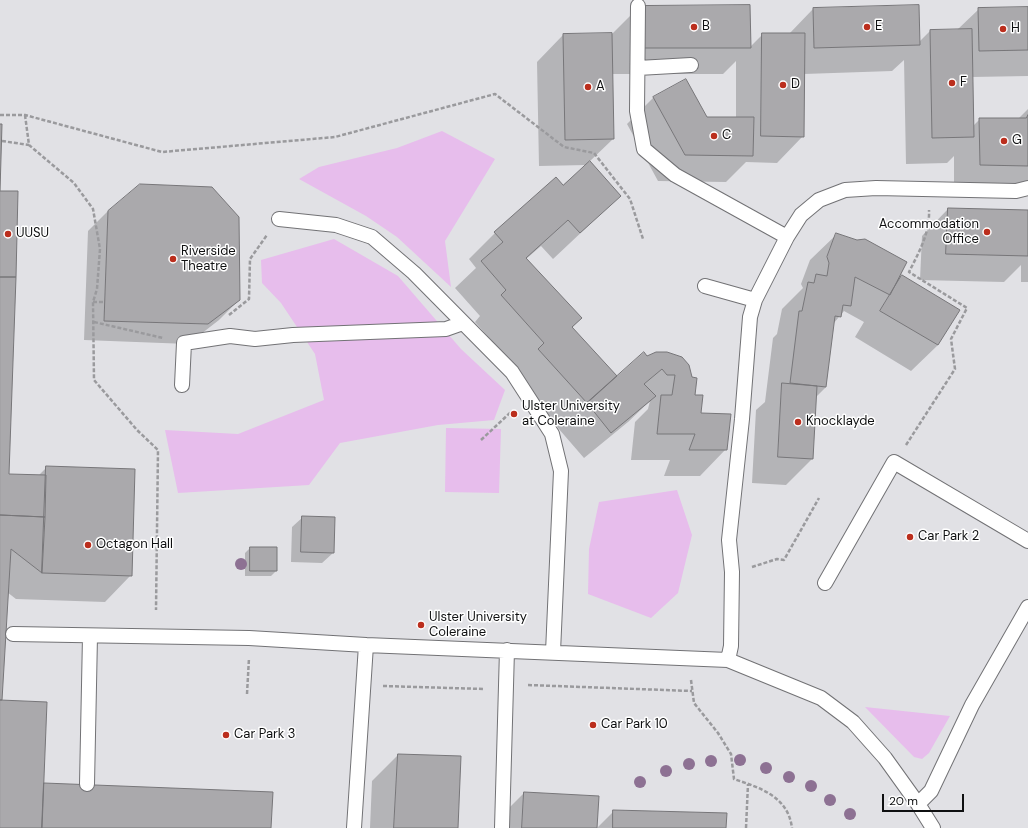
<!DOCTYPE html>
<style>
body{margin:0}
#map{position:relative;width:1028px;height:828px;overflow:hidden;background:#e1e1e5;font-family:"DM Sans",sans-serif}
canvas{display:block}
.scale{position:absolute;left:882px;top:794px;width:82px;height:18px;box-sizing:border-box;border:2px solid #0f1011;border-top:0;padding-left:5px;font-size:12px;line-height:14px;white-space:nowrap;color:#0f1011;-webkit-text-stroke:3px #fff;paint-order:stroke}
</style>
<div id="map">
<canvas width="1028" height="828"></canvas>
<div class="scale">20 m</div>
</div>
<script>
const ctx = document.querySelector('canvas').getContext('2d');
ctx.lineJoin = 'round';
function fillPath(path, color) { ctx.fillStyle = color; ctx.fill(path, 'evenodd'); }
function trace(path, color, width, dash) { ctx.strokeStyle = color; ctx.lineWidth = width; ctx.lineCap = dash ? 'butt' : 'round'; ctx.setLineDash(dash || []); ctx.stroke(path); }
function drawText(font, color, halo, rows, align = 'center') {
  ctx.font = font + ' "DM Sans",sans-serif'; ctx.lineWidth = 3; ctx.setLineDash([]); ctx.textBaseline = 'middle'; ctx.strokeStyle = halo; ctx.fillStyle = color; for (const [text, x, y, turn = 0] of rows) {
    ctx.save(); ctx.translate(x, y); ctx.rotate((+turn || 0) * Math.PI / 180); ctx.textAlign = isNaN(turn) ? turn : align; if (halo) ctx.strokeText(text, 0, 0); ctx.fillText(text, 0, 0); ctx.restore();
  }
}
fillPath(new Path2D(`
 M442,131L495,159L445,241L451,287L397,237L366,216L299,179L319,167L397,148Z
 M334,239L398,276L461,349L505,390L494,420L438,425L340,443L309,485L178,493L165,430L238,434L324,400L315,354L281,303L262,283L261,260Z
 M446,428L501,429L499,493L445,492Z
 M677,490L692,535L678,593L651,618L588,594L589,549L599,502Z
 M865,707L950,716L929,753L922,759L914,757Z`), '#e7bdec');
fillPath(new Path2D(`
 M639,7L750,47L763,34H789L813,9L919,42L930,31L957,30L979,9L1028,8V76L972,77L973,126L980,119H1018L1028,109V185L954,191V156L947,163L906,164L904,60L892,71L804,74L803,136L777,163L746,162L726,182L658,181L627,124L653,98L686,80L706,118H736V61L723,74H612L613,139L589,162L620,196L553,259L541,246L526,259L581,318L572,328L617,377L646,358L656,353L694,396L700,414L726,449L700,476H664L670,460H631L635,422L648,409L650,401L628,422L584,458L513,376L518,370L475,322L480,316L455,288L476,268L469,259L495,233L556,178L563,186L586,165L539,166L537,62L563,35L612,34Z
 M0,192L8,475L38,476L47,467L131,575L105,602L16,599L7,592L1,701L43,784L272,793L270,828H0Z
 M948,209L1028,211V282H1021V265L1004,282L920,280L922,236Z
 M108,211L239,300L219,320L188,344L84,340L88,231Z
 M837,234L906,262L900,276L958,310L938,345L911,371L855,337L864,322L844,311L833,324L826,387L816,397L812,459L786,485L752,483L756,410L765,402L773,338L777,334L782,309L803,288L801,284L810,260Z
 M303,517L333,553L322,563L291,562L292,527Z
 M250,548L276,571L271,576H245V553Z
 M398,755L457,828H370L372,781Z
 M524,793L596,828H497L498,819Z
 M614,811L725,828H597Z`), '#0003');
const building = new Path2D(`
 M750,5L751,48H638V6Z
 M919,5L920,45L814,48L813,8Z
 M1028,7V50L979,51L978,8Z
 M972,29L974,137L932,138L930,30Z
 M612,33L614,139L565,140L563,34Z
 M762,33H805L804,137L761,136Z
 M686,79L707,117H754L753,156L685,155L653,97Z
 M1028,115V166L980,165L979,118H1026Z
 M0,124H2L0,191H18L16,277H0Z
 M590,161L621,196L580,233L568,220L526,258L582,318L572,327L617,376L587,403L538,349L544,343L501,295L506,290L481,261L503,242L494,232L556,177L563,185Z
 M140,184L212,187L239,217L240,300L208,324L104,321L108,211Z
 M948,208L1028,210V256L946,254Z
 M836,233L857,240L865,239L907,262L890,295L855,277L851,306L843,305L841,317L835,316L826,387L790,383L799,311H802L808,282L814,283L816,274L827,276L829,263L827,257Z
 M902,275L960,310L938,345L880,311Z
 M0,277H16L9,474L46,475L45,517L0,515Z
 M644,352L647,356L656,352H667L682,357L689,365L692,377L697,378L695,395H703L701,413L731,414L727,450H689L695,434H657L661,395H672L675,375H667L662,369L644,384L656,396L611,433L587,403Z
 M782,383L817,386L813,459L778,457Z
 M46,466L135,469L132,576L42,573Z
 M0,515L45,517L42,573L11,549L2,700H0Z
 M302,516L335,517L334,553L301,552Z
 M250,547H277V571H250Z
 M0,700L47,702L42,828H0Z
 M398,754L461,756L458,828H394Z
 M44,783L273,792L271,828H42Z
 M524,792L599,796L597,828H522Z
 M613,810L727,813L726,828H613Z`);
fillPath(building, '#aaa9ac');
trace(building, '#777679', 1);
const service = new Path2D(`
 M638,6L637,111L644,149L675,175L787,237
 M638,68L691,65
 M279,219L336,225L372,237L414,273L512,372L552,434L561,471L553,652
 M705,286L755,300
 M182,385L184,343L230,336L255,339L293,335L446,329L463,323
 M825,583L894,462L1028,541
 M13,634L249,638L366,645L728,660L821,698L853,722L885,758L918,804L933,828
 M728,660L731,646L732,572L729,540L742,419L750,317L755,300L787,237L801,215L819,200L845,190L876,188L1016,191L1028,188
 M87,784L90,636
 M918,804L931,791L972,705L1028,607
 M354,828L366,645
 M502,828L507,650`);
trace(service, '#727275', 16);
trace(new Path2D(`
 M0,115H25L162,152L335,137L495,94L564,147L594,153L630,199L643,239
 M25,115L29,145L74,183L93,209L100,249L97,289L93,302L94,380L137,430L158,450L156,610
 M2,141L29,145
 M93,302H104
 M229,315L249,299L250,259L267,235
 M94,322L163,338
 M481,440L512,411
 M906,445L955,369L951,339L967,308L909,272C919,252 930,233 929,210
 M752,567L777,559L784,560L819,498
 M691,680L694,703L718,733L731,754L734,779C760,788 788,796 792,828
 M528,685L692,691
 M383,686L484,689
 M247,694L249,658
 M746,828L748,784`), '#9a9a9d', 2.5, [4, 2]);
trace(service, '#fff', 14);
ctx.fillStyle = '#8d7193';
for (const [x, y] of [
 [241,564],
 [740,760],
 [711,761],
 [689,764],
 [766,768],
 [666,771],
 [789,777],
 [640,782],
 [811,786],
 [830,800],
 [850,814]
]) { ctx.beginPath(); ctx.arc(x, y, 6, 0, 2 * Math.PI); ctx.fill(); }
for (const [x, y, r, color] of [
 [694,27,4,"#bb2e1d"],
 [867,27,4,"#bb2e1d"],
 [1003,29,4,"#bb2e1d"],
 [952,83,4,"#bb2e1d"],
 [783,85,4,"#bb2e1d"],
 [588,87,4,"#bb2e1d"],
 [714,136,4,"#bb2e1d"],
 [1004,141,4,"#bb2e1d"],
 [987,232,4,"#bb2e1d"],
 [8,234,4,"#bb2e1d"],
 [173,259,4,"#bb2e1d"],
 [514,414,4,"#bb2e1d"],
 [798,422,4,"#bb2e1d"],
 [910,537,4,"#bb2e1d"],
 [88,545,4,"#bb2e1d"],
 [421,625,4,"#bb2e1d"],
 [593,725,4,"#bb2e1d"],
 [226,735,4,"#bb2e1d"]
]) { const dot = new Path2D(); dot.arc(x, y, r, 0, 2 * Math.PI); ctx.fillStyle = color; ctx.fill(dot); trace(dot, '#fff', 1.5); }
drawText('13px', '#0f1011', '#fff', [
 ["B",702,27],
 ["E",875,27],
 ["H",1011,29],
 ["F",960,83],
 ["D",791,85],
 ["A",596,87],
 ["C",722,136],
 ["G",1012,141],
 ["Accommodation",979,225,"right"],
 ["Office",979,240,"right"],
 ["UUSU",16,234],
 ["Riverside",181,252],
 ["Theatre",181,267],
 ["Ulster University",522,407],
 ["at Coleraine",522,422],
 ["Knocklayde",806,422],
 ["Car Park 2",918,537],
 ["Octagon Hall",96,545],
 ["Ulster University",429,618],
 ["Coleraine",429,633],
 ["Car Park 10",601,725],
 ["Car Park 3",234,735]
], 'left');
</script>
